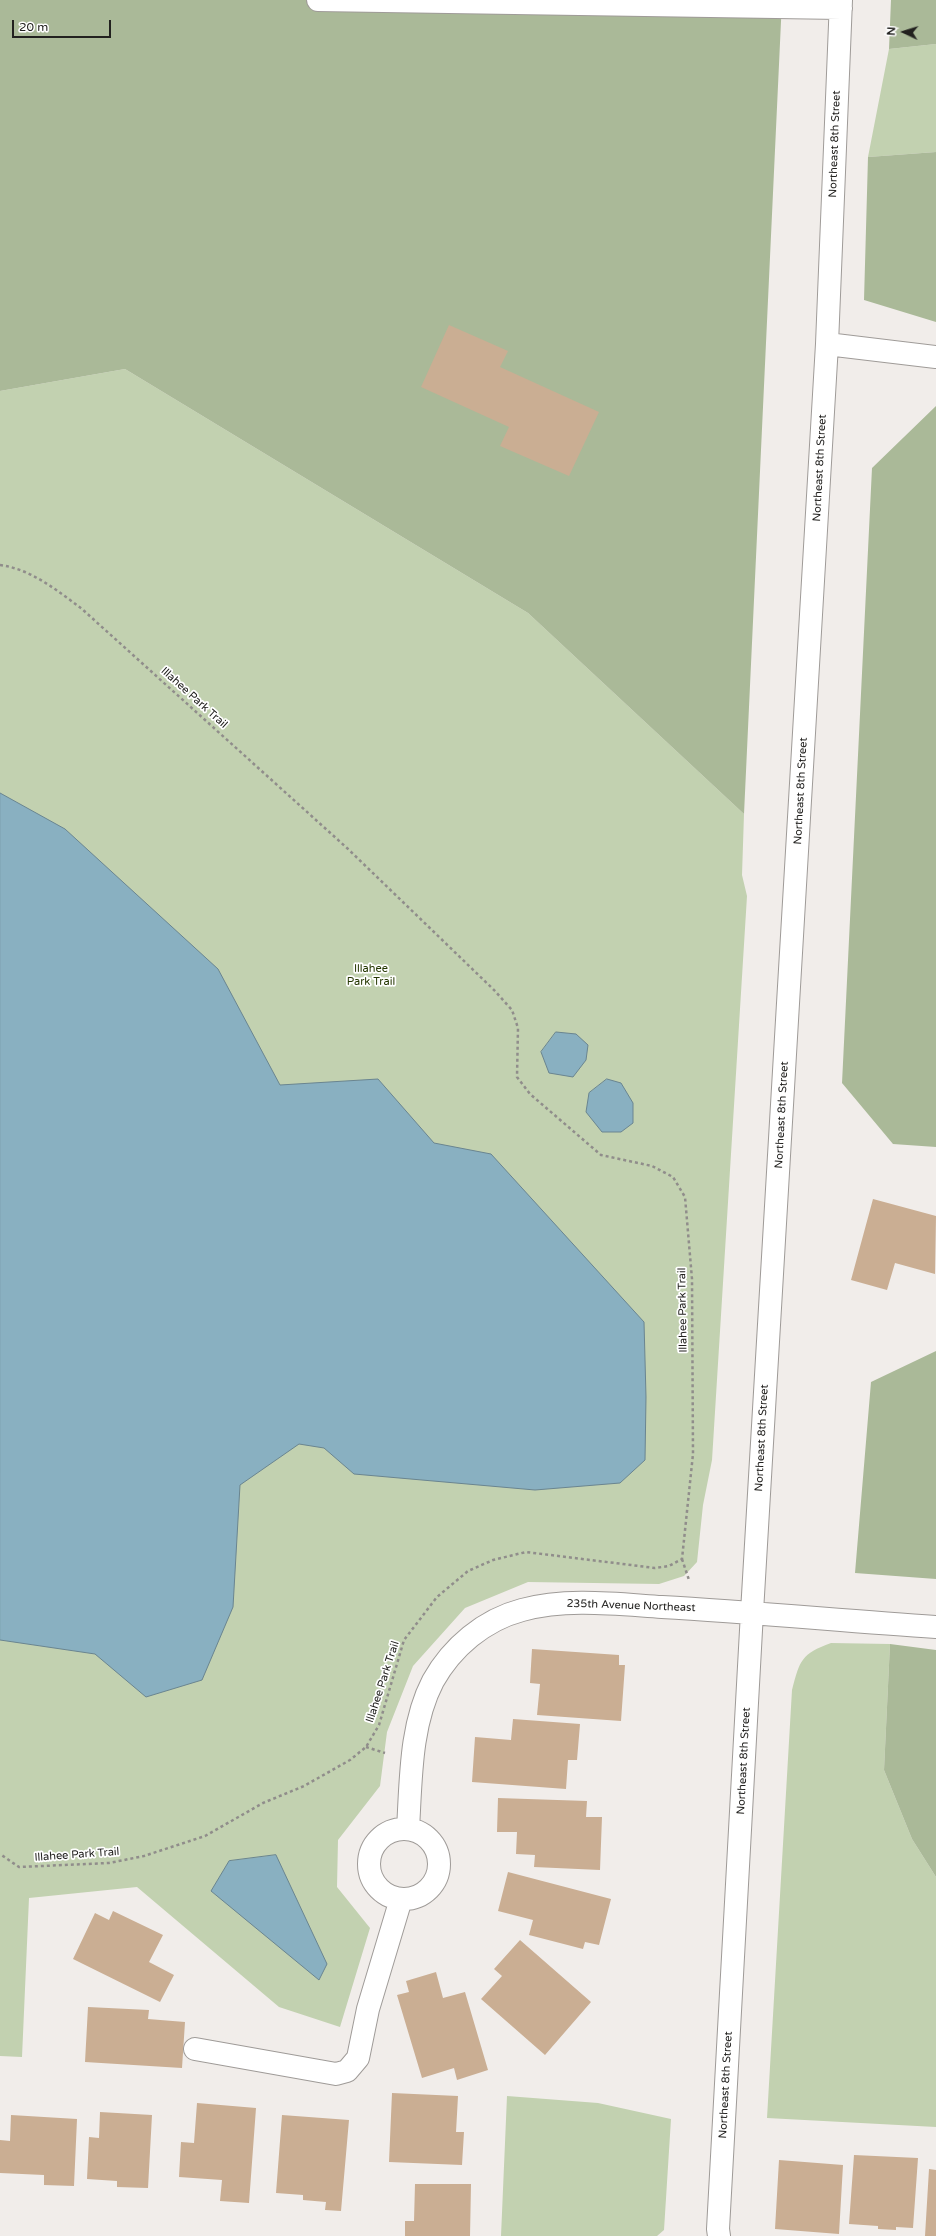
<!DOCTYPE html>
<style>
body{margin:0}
#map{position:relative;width:936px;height:2236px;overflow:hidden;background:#f1edea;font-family:"Varela Round",sans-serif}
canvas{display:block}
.north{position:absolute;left:884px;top:12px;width:40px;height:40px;-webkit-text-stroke:3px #fff;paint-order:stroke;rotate:274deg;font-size:11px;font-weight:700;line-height:16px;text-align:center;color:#22211f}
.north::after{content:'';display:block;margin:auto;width:14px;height:18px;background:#22211f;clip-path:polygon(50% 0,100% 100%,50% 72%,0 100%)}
.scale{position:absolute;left:12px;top:20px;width:99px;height:18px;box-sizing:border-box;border:2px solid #22211f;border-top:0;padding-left:5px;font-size:12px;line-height:14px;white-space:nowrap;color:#22211f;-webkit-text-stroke:3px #fff;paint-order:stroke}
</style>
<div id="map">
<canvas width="936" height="2236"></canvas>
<div class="north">N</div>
<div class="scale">20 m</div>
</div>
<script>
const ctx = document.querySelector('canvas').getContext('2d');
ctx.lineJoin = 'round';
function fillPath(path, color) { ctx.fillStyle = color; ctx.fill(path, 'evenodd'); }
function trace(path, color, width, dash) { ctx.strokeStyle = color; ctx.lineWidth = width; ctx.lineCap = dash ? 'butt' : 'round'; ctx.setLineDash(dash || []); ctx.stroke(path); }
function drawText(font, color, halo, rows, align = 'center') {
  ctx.font = font + ' "Varela Round",sans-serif'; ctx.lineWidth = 3.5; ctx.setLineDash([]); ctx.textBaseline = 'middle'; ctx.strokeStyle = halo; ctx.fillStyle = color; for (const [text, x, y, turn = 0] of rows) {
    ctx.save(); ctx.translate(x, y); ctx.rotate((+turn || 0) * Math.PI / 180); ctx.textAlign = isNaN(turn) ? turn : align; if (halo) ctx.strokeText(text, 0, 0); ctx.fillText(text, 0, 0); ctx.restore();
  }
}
fillPath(new Path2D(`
 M936,44V152L868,157L889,49Z
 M125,369L528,613L744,814L742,875L747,896L712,1460L703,1505L697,1562L684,1576L659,1584L528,1582L465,1608L413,1666L387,1732L380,1786L338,1840L337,1887L370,1928L340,2027L279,2007L137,1887L29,1898L22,2057L0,2056V391Z
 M831,1643L890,1644L884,1770L912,1839L936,1877V2127L767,2118L792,1690C800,1660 801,1654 831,1643Z
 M507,2096L598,2103L671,2119L664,2230L657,2236H501Z`), '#c2d1b0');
fillPath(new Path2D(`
 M0,0H782L744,814L528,613L125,369L0,391Z
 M891,0H936V44L889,49Z
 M936,152V322L864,300L868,157Z
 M936,406V1147L893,1144L842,1083L872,468Z
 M936,1351V1579L855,1573L871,1382Z
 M890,1644L936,1650V1877L912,1839L884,1770Z`), '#aab998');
const water = new Path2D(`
 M0,793L65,829L218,969L280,1085L378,1079L434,1143L491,1154L644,1322L646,1397L645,1460L620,1483L535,1490L354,1474L324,1448L299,1444L240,1485L233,1607L202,1680L146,1697L95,1654L0,1640Z
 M556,1032L576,1034L588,1045L586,1060L573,1077L549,1073L541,1052Z
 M607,1079L621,1083L633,1103V1123L621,1132H602L586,1112L589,1093Z
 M276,1855L327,1964L319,1980L211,1891L229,1861Z`);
fillPath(water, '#89b0c1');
trace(water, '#6a8590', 1);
fillPath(new Path2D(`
 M449,325L508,351L500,367L599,412L569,476L500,446L509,427L421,387Z
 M873,1199L936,1216L935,1274L895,1263L887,1290L851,1280Z
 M532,1649L619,1655V1665H625L621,1721L537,1715L540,1684L530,1683Z
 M513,1719L580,1724L577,1760H568L566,1789L472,1782L475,1737L511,1740Z
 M498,1798L587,1801L586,1817H602L600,1870L534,1867L535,1855L516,1854L517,1832H497Z
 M508,1872L611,1899L599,1945L585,1942L583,1949L529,1935L533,1920L498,1911Z
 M113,1911L163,1935L149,1962L174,1975L160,2002L73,1959L95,1913L109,1920Z
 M520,1940L591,2002L545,2055L481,1999L502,1976L494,1969Z
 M436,1972L443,1998L465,1992L488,2070L457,2080L454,2068L422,2078L397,1995L409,1992L406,1981Z
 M88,2007L149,2010L148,2019L185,2022L182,2068L85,2062Z
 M392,2093L458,2096L456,2132H464L462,2165L389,2162Z
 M197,2103L256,2108L249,2203L220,2201L222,2180L179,2177L181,2142L194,2143Z
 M100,2112L152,2115L148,2188L117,2187V2181L87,2179L89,2137L99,2138Z
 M11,2115L77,2119L74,2186L44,2185V2175L0,2173V2140L10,2141Z
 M282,2115L349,2120L341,2211L325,2210L326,2202L303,2200V2195L276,2193Z
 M854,2155L918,2158L913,2228L896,2227V2230L878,2229V2226L849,2224Z
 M779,2160L843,2165L839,2234L775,2229Z
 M929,2169L936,2170V2236H925Z
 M415,2184H471L470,2236H405V2221H414Z`), '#caae93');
const minor = new Path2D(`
 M318,0L841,8
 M827,344L936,357
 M408,1829C411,1780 410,1725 433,1681C452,1647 484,1620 522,1610C567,1598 615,1604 662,1607C753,1612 845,1621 936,1627
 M369 1864a35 35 0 1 1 70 0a35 35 0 1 1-70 0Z
 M195,2049L336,2074L347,2071L358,2058L368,2009L401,1899
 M719,2236L718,2229L752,1612L827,344L841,0`);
trace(minor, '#9f9b98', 24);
trace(new Path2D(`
 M0,565C31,569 58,591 82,609L347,848L494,990L512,1010L518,1028L517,1077L530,1094L601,1155L652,1166L673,1177L685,1197L692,1279L693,1454L682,1559L669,1566L655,1568L526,1552L493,1560L468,1571L437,1597L404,1640L379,1725L366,1747L350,1760L304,1786L263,1803L205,1836L144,1856L109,1863L19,1867L0,1854
 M682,1559L689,1580
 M366,1747L385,1753`), '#908d8b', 2.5, [3, 3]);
trace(minor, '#fff', 22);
drawText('11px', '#22211f', '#fff', [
 ["Northeast 8th Street",835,144,-88],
 ["Northeast 8th Street",820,468,-87],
 ["Illahee Park Trail",194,698,42],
 ["Northeast 8th Street",801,791,-87],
 ["Northeast 8th Street",782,1115,-87],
 ["Illahee Park Trail",683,1310,-91],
 ["Northeast 8th Street",762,1438,-87],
 ["235th Avenue Northeast",631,1606,2],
 ["Illahee Park Trail",383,1682,-72],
 ["Northeast 8th Street",744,1761,-87],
 ["Illahee Park Trail",77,1855,-4],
 ["Northeast 8th Street",726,2085,-87]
]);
drawText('11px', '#253702', '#fff', [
 ["Illahee",371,969],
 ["Park Trail",371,982]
]);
</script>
